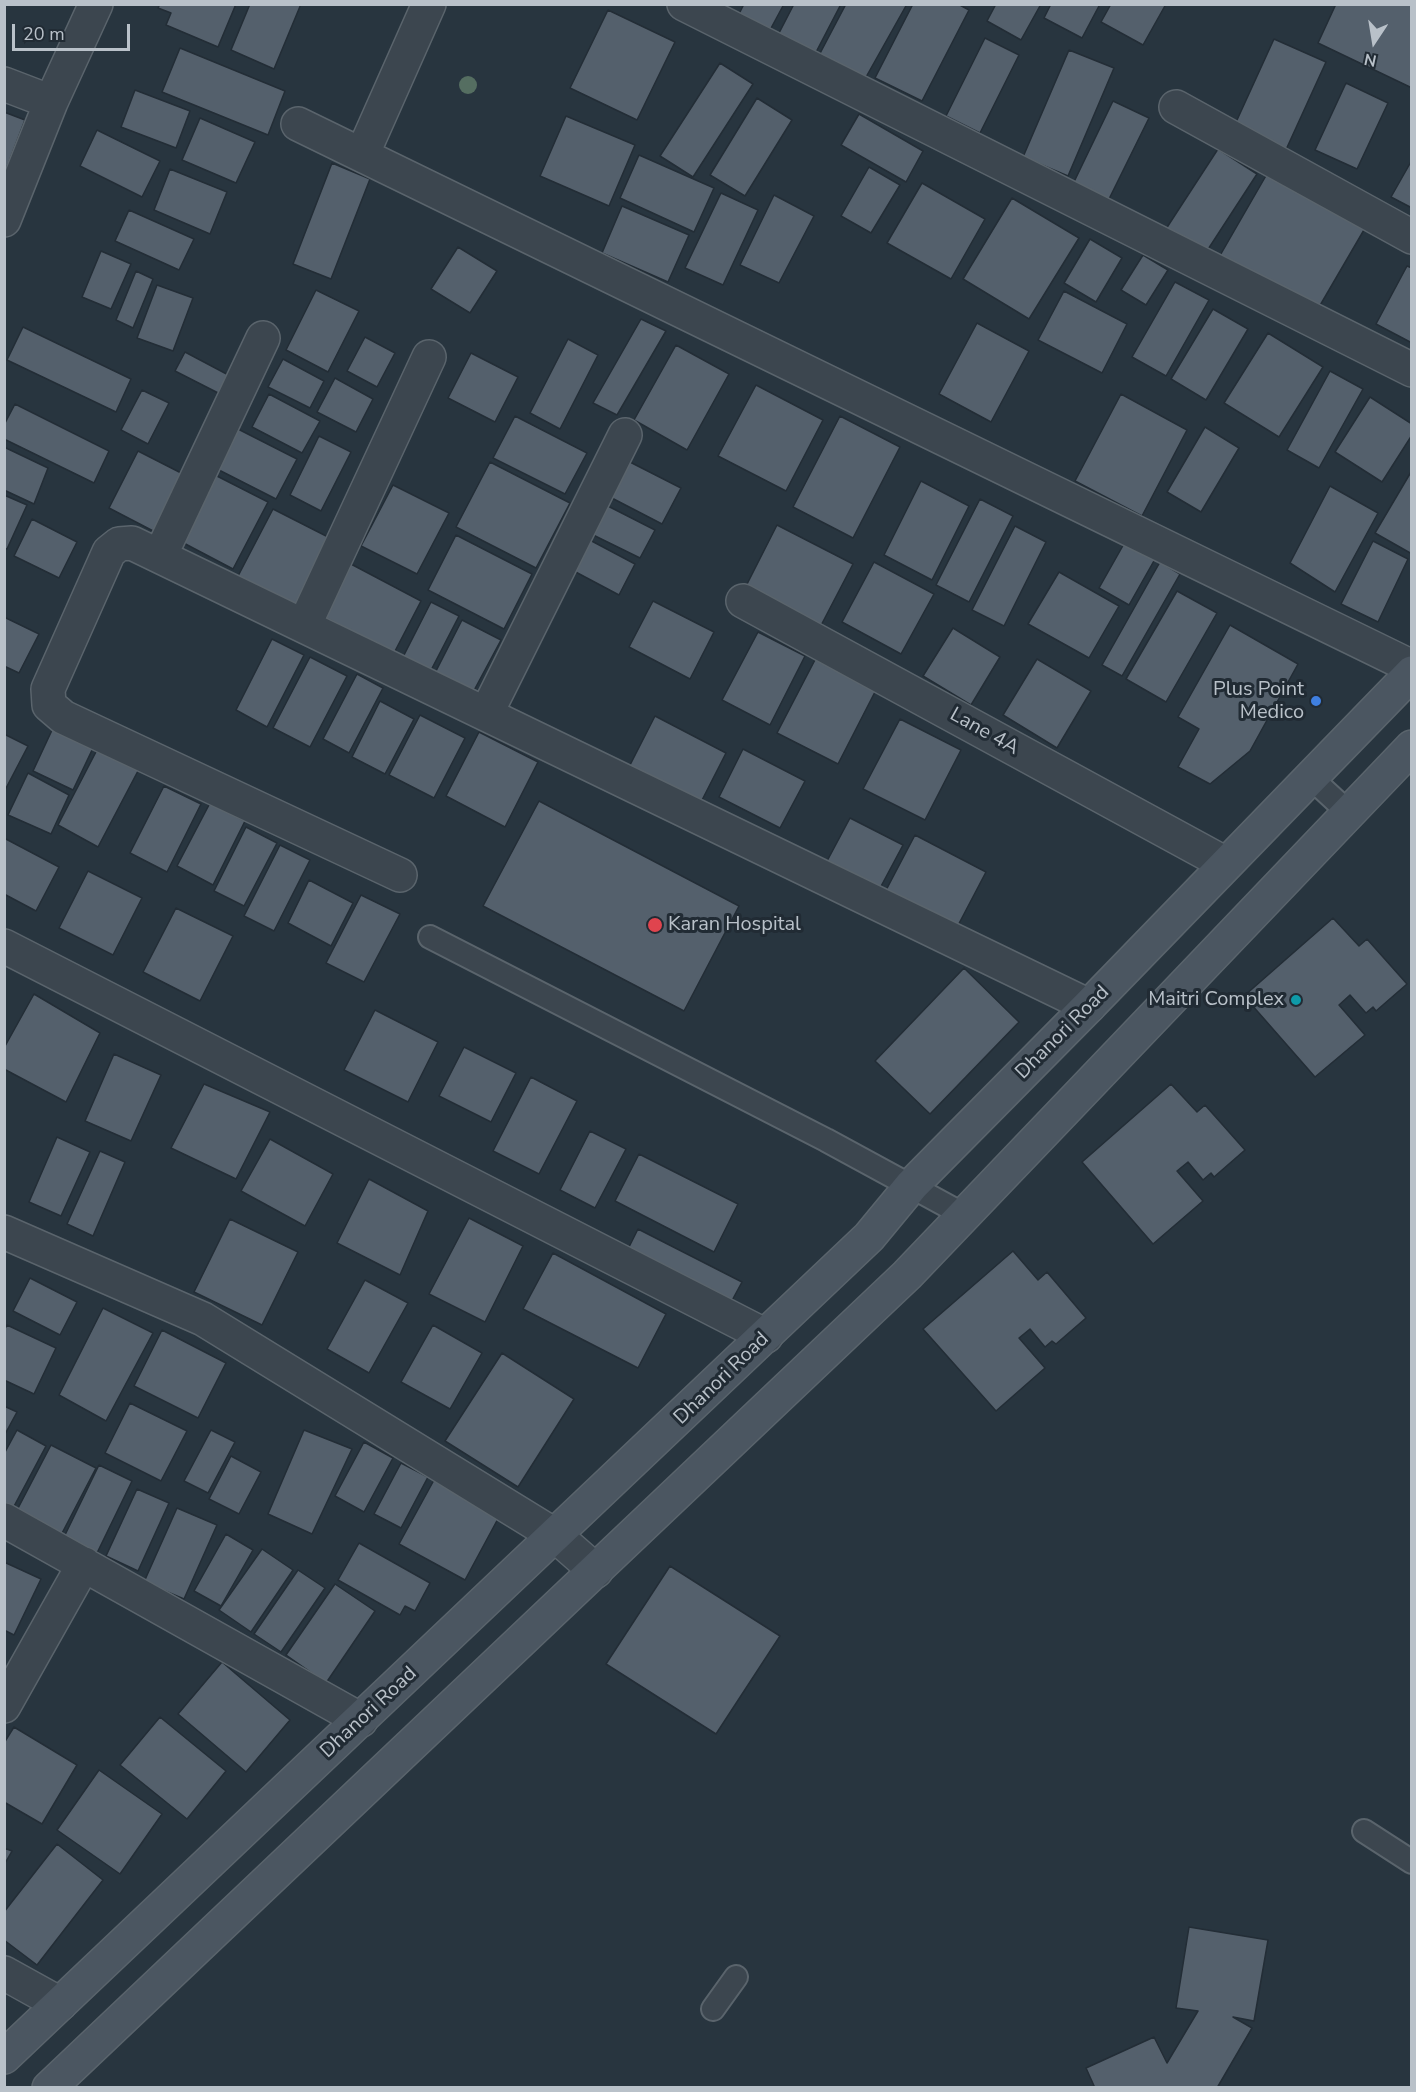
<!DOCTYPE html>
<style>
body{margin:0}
#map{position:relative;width:1416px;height:2092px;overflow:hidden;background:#28353f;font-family:"Nunito Sans",sans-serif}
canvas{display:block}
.frame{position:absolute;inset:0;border:6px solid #b9c1c9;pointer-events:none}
.north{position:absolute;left:1344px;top:12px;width:60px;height:60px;-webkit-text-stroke:4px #212b34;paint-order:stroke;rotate:192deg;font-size:16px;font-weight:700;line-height:24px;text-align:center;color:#b9c1c9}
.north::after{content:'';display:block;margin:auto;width:21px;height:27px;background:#b9c1c9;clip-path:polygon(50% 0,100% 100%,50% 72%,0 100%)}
.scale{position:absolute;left:12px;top:24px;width:118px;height:27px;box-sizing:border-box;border:3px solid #b9c1c9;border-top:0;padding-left:8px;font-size:18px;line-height:21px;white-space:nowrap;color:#b9c1c9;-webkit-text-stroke:4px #212b34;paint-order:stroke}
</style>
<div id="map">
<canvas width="1416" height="2092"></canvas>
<div class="frame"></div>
<div class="north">N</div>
<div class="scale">20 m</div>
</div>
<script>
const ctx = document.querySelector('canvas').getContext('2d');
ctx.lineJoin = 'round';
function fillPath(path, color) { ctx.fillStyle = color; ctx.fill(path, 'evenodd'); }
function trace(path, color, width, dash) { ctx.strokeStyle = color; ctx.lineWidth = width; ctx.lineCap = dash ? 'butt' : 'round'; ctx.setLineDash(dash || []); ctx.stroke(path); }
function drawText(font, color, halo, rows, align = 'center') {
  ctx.font = font + ' "Nunito Sans",sans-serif'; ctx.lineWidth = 6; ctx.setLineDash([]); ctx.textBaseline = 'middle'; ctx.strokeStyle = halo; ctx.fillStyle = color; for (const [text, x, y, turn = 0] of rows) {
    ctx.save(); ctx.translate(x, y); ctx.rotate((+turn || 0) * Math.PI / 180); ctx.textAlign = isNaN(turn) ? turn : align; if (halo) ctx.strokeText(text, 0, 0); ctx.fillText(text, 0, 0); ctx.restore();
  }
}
const building = new Path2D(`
 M160,4H236L218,47L166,25L171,13L158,8Z
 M250,4H301L274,69L231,50Z
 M744,4H784L770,30L739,14Z
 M794,4H841L814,56L777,37Z
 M846,4H907L861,86L816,61Z
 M913,4H958L969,10L922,101L875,78Z
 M996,4H1041L1021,40L987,21Z
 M1051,4H1100L1082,38L1044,18Z
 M1111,4H1166L1143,45L1101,22Z
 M1336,4H1412V88L1318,43Z
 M608,10L675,42L637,120L570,88Z
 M985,38L1019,55L980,133L946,116Z
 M1274,39L1326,62L1284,154L1232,131Z
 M180,48L285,91L268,135L162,92Z
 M1069,50L1114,68L1068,176L1023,157Z
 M720,63L753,84L693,177L660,156Z
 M1346,83L1388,103L1357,169L1315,150Z
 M135,90L190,111L176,148L121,127Z
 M757,98L792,120L745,196L710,175Z
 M1113,101L1149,118L1108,201L1073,184Z
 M4,112L25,120L7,167H4Z
 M859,114L923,151L906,182L841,145Z
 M566,116L635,145L609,206L540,176Z
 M200,118L255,142L236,183L182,160Z
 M97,130L160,161L142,197L80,166Z
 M1218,149L1257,174L1203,257L1164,232Z
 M639,155L714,188L694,232L620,198Z
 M1412,160V208L1391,197Z
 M332,163L370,179L331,279L293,264Z
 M869,167L900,185L871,233L841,216Z
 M1271,167L1368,223L1315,314L1218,259Z
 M170,169L227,192L210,234L154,210Z
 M922,183L985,219L951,279L887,243Z
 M721,193L758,210L723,285L685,268Z
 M774,195L814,216L779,283L740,265Z
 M1012,198L1079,238L1029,319L963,279Z
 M622,206L689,235L668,282L602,253Z
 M129,210L194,239L179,270L115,241Z
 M1090,239L1122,258L1096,302L1064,283Z
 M458,247L497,271L470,313L431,289Z
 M101,251L131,264L111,309L82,297Z
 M1143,255L1168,270L1146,305L1121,290Z
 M1407,266L1412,268V343L1376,324Z
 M136,271L153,279L133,328L116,320Z
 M1175,282L1209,300L1166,376L1132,357Z
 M157,285L193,298L173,351L137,338Z
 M316,290L359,311L328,372L286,350Z
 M1064,291L1127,324L1102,373L1038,340Z
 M1213,309L1248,329L1206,400L1171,379Z
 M641,319L666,331L617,415L593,403Z
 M977,323L1029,351L991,422L939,394Z
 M23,327L131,379L116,412L7,360Z
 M1268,333L1323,367L1279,437L1224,403Z
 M365,337L395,353L377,387L347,371Z
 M568,339L598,355L560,429L530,413Z
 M676,345L729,374L687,450L634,420Z
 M185,352L236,379L226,397L175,371Z
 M471,353L518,377L495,422L448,398Z
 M283,359L324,381L310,408L268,387Z
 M1330,371L1363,389L1319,468L1287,450Z
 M335,378L373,399L356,432L317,412Z
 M756,385L823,420L786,491L718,456Z
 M142,390L169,403L148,444L121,430Z
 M269,394L320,421L302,453L252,427Z
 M1121,394L1187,430L1142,516L1075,481Z
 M1370,397L1412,424V435L1382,482L1335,452Z
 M15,404L109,451L94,483L4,439V425Z
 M515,416L587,453L565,494L493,458Z
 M840,416L900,447L853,538L793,507Z
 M1205,427L1239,448L1201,512L1167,492Z
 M236,428L297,459L276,499L215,468Z
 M319,436L351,452L321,511L290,495Z
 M4,447L48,468L34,504L4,490Z
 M138,451L187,476L157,533L109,508Z
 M624,459L681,488L662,524L606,495Z
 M490,462L570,503L536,568L456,527Z
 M1411,472H1412V554L1375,533Z
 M211,473L268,502L233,569L176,539Z
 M921,481L969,506L932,580L884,555Z
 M393,485L449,513L417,574L361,546Z
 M1330,486L1378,513L1335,592L1290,563Z
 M4,495L27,505L7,549L4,548Z
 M980,499L1013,516L969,602L936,585Z
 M600,502L655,530L640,558L585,531Z
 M273,509L332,539L296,608L237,578Z
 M32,519L77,542L59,578L14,556Z
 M777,525L853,564L816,635L741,596Z
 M1015,526L1046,542L1004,626L972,610Z
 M456,535L532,574L504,629L428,590Z
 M586,538L635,564L619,595L570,569Z
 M1373,541L1408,559L1378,622L1341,604Z
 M1125,542L1155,559L1129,605L1099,588Z
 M874,562L934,594L901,654L842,622Z
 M1160,562L1180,574L1122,676L1102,665Z
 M349,563L421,601L394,653L322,616Z
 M1059,572L1119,606L1089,658L1028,624Z
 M1177,591L1217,613L1166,702L1126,679Z
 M653,601L714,632L690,679L629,647Z
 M431,602L459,616L428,676L401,661Z
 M4,617L39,634L19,673L4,666Z
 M462,620L501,640L471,696L433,677Z
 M1230,625L1298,664L1250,751L1210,784L1178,767L1199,729L1178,717Z
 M953,628L1000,657L971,705L923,676Z
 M758,632L805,656L770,725L722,700Z
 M272,639L304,655L267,727L236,710Z
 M817,656L877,688L838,764L777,733Z
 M310,657L347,676L310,747L273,728Z
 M1037,659L1091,691L1057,748L1003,715Z
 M357,674L383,688L349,753L323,739Z
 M380,701L414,719L385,774L352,757Z
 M420,715L465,738L434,798L389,775Z
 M655,716L726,753L699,806L628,769Z
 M900,719L961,750L925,820L863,789Z
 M53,728L93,748L73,790L33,771Z
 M479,732L538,762L505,827L446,796Z
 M4,734L28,746L4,792Z
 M98,748L139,769L98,847L58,825Z
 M743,749L805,781L780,828L719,797Z
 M28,773L69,795L51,834L8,815Z
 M164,786L201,804L167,872L130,853Z
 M539,801L739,906L684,1011L483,906Z
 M210,803L245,821L213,885L177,866Z
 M850,818L903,845L879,890L826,863Z
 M246,827L277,843L244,906L214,891Z
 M915,835L986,872L954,933L883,896Z
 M4,838L59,867L36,911L4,894Z
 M280,845L310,860L274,931L244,916Z
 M88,871L142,898L113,955L59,928Z
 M309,880L353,903L331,946L288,923Z
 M361,895L400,914L364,982L326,963Z
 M176,908L233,936L200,1001L143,972Z
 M1333,918L1359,946L1367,939L1407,984L1376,1011L1373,1007L1366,1013L1350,995L1339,1005L1365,1035L1315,1077L1244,996Z
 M964,968L1019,1022L930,1114L875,1061Z
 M34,994L100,1033L66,1102L4,1069V1048Z
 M375,1010L438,1042L408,1102L344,1070Z
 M464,1047L516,1073L491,1122L439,1096Z
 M114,1054L161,1075L131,1141L85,1121Z
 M531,1077L577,1101L539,1174L493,1151Z
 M204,1084L270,1112L236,1179L171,1148Z
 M1171,1084L1197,1112L1205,1105L1245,1150L1214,1177L1211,1173L1203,1180L1188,1162L1177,1171L1203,1201L1153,1244L1082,1162Z
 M590,1131L626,1149L595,1208L560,1190Z
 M57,1137L90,1152L61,1216L29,1202Z
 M270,1139L333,1174L305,1226L241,1191Z
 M100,1151L125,1162L93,1236L67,1224Z
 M639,1154L738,1204L714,1252L615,1201Z
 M369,1179L428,1211L400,1275L337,1243Z
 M469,1218L523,1246L485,1322L429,1294Z
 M230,1219L298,1252L262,1325L194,1292Z
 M638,1229L742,1282L729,1306L626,1253Z
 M1013,1251L1038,1280L1047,1272L1086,1318L1056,1344L1052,1341L1045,1347L1030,1329L1019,1338L1045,1368L996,1411L923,1329Z
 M553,1253L666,1314L638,1368L523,1309Z
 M30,1278L77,1302L60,1335L13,1311Z
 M365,1280L408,1303L369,1373L327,1349Z
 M103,1308L153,1333L106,1421L59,1395Z
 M7,1325L56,1348L34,1394L4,1380V1330Z
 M433,1325L482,1353L450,1409L401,1382Z
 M162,1330L226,1363L198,1418L134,1386Z
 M502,1353L574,1399L518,1487L445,1441Z
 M130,1403L187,1431L161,1481L105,1453Z
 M4,1406L17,1412L4,1436Z
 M17,1430L46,1446L12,1510L4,1506V1454Z
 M211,1430L235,1442L208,1493L184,1481Z
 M304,1430L352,1449L312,1534L268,1514Z
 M364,1442L393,1458L364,1512L335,1496Z
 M51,1445L96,1468L60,1537L15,1514Z
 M231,1456L261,1472L239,1514L209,1499Z
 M401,1463L428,1477L401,1528L374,1514Z
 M99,1465L132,1481L97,1553L64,1537Z
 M434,1480L500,1515L465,1580L399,1544Z
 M137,1489L169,1503L138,1571L106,1556Z
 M177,1508L217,1525L184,1599L144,1582Z
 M226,1534L253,1550L221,1606L194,1591Z
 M359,1543L430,1583L415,1611L405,1606L400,1615L338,1580Z
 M262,1549L293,1570L251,1632L219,1610Z
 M4,1562L41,1579L14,1635L4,1630Z
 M670,1566L780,1636L716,1734L606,1664Z
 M298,1570L325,1588L281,1652L254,1634Z
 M335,1584L375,1611L326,1683L286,1655Z
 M222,1662L290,1720L246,1772L178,1714Z
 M160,1717L226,1771L187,1819L120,1765Z
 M14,1727L77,1765L42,1824L4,1802V1743Z
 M99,1770L162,1814L120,1874L57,1830Z
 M57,1844L103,1880L37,1965L4,1940V1912Z
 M4,1848L12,1851L4,1865Z
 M1189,1927L1268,1940L1254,2021L1233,2017L1252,2028L1217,2088H1095L1086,2068L1154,2037L1167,2063L1198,2011L1176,2008Z`);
fillPath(building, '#54606c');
trace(building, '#232d36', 1.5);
const lane = new Path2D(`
 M1310,777L1349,813
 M430,937L826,1140L964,1215
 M1364,1831L1412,1862
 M713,2009L736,1977`);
const street = new Path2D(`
 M684,4L1412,370
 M4,84L51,102
 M1176,107L1412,237
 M298,124L1412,667
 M362,155L429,4
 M4,220L51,102L96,4
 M160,556L263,338
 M743,601L1226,864
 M304,626L429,357
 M486,714L625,435
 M400,875L63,717L49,705L48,689L109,552L119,544L132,543L1089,1006
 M4,946L766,1336
 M4,1232L203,1319L556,1536L596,1571
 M4,1520L361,1720
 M4,1706L84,1564
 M4,1973L60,2004`);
const secondary = new Path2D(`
 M4,2057L869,1237L912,1185L1089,1006L1412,673
 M49,2088L907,1275L1412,747`);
trace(lane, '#5a646c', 26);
trace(street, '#5a646c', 36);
trace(secondary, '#5a646c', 36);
trace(lane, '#3c464f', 22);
trace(street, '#3c464f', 33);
trace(secondary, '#4b5661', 33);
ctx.fillStyle = '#556e61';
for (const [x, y] of [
 [468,85]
]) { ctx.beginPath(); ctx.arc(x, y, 9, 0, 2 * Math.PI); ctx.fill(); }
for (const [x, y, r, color] of [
 [1316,701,6,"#3f7fe0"],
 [655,925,8,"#e0444e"],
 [1296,1000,6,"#0f9aa8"]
]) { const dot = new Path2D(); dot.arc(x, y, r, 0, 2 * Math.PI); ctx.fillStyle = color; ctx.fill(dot); trace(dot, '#212b34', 2); }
drawText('20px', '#b9c1c9', '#212b34', [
 ["Plus Point",1304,690],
 ["Medico",1304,713],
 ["Karan Hospital",668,925,"left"],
 ["Maitri Complex",1284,1000]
], 'right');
drawText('20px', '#b9c1c9', '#212b34', [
 ["Lane 4A",984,732,29],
 ["Dhanori Road",1063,1033,-45],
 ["Dhanori Road",722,1379,-44],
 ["Dhanori Road",369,1713,-43]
]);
</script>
